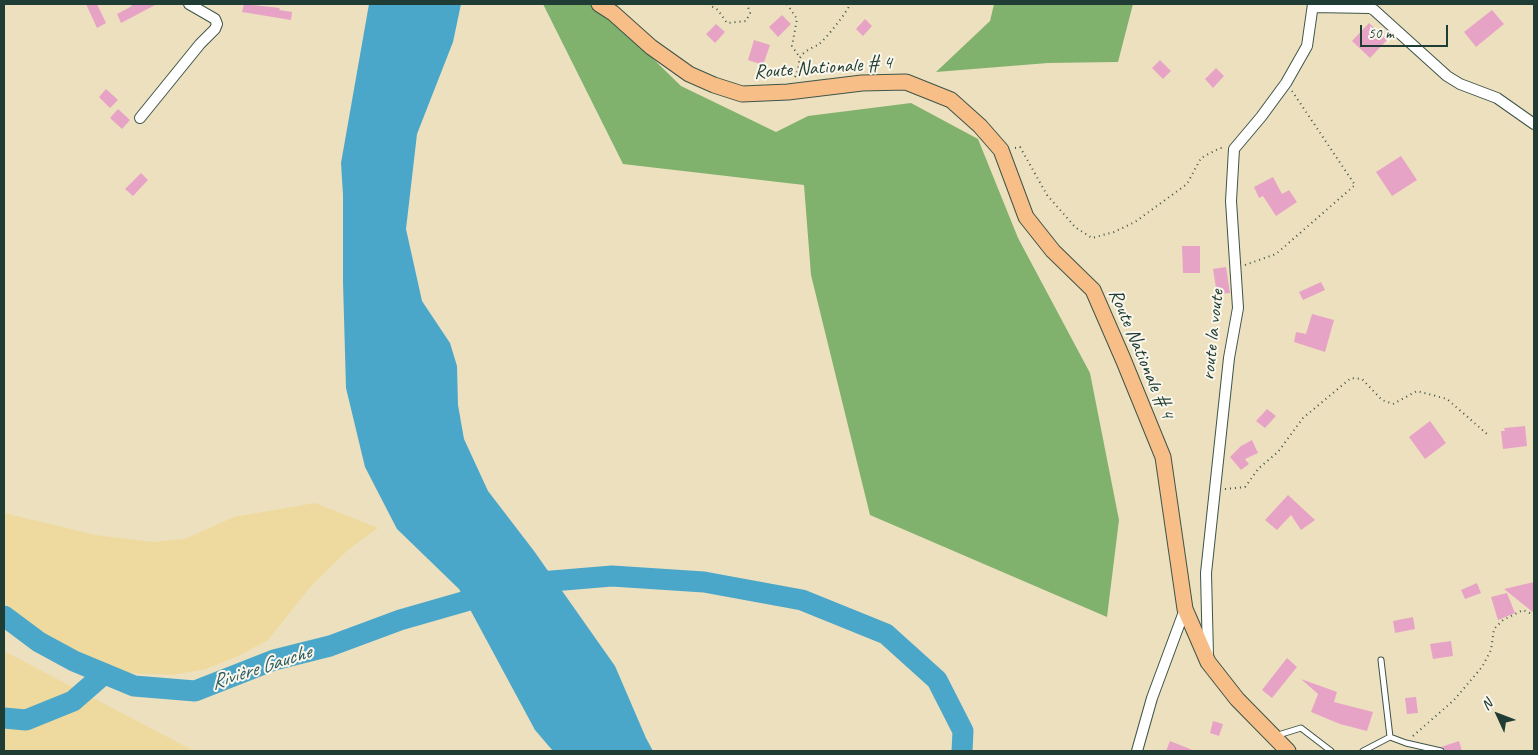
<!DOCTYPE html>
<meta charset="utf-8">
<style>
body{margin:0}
#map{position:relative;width:1538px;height:755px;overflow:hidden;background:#ede0be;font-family:Caveat,sans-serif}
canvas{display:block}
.frame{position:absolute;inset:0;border:5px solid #1f3d34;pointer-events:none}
.north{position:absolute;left:1473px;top:690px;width:50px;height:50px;-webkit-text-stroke:4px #fbf7ec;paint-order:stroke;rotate:313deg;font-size:14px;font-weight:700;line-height:20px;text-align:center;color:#1f3d34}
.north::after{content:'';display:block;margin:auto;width:18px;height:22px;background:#1f3d34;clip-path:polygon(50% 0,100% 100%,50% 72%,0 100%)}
.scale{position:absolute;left:1360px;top:25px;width:88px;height:22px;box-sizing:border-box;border:2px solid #1f3d34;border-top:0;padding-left:6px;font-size:15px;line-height:18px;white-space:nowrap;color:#1f3d34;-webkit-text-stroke:4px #fbf7ec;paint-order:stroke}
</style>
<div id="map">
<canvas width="1538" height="755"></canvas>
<div class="frame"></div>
<div class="north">N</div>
<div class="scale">50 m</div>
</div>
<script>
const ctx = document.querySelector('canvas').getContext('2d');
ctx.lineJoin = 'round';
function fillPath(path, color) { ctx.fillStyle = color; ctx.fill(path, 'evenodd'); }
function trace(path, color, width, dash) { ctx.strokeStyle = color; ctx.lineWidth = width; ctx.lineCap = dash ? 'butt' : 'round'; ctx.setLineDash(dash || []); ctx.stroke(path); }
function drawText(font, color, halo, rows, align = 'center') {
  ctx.font = font + ' Caveat,sans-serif'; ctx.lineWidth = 4; ctx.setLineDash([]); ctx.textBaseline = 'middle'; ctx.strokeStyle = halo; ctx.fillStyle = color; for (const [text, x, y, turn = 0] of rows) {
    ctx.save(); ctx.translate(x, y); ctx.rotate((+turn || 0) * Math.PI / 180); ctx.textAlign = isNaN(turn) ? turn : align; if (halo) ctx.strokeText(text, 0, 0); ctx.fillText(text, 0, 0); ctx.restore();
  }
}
fillPath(new Path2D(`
 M543,4H597L681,86L776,132L808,116L911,103L978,139L1018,238L1090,373L1119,520L1107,617L870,515L811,275L804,185L623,164Z
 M994,4H1133L1118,62L1048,63L936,72L990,21Z`), '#80b26d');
fillPath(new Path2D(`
 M315,503L378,528L349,549L311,586L268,640L238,656L206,669L173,675L127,673L78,660L9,609L4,601V513L95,535L153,542L185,539L234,517Z
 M4,651L194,751H4Z`), '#eeda9e');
fillPath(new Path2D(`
 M369,4H461L453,42L417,134L406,229L422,301L450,343L457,366L458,405L464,439L488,491L534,551L615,666L646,738L653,751H553L535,730L459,589L397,529L365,467L346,388L343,282V195L341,163Z`), '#4ba7c9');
trace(new Path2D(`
 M528,583L612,576L704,582L802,600L886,634L937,680L963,731L962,751
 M4,616L39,642L74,661L134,686L195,691L274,660L330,646L400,620L494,593
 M4,718L26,720L73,701L104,674`), '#4ba7c9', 21);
fillPath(new Path2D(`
 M86,4H97L106,23L97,28Z
 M130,4H157L121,23L117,14L132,6Z
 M244,4L280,8L279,10L292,12L291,20L242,12Z
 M1492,10L1504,24L1476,47L1464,32Z
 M782,15L791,24L778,37L769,27Z
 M865,19L872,26L863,36L856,29Z
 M1369,23L1387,40L1370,58L1352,41Z
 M716,24L725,32L715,43L706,34Z
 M754,40L770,45L763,65L748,60Z
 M1160,60L1171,71L1163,79L1152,68Z
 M1216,68L1224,76L1213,88L1205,79Z
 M106,89L118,100L110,108L99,97Z
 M118,109L130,120L122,129L110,118Z
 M1401,156L1417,180L1392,196L1376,172Z
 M141,173L148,180L133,196L125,189Z
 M1273,177L1282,194L1289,190L1297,202L1276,216L1263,196L1259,198L1254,187Z
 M1182,246H1200V273H1183Z
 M1226,267L1230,293L1217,294L1213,269Z
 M1321,282L1325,290L1303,300L1299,292Z
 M1312,314L1334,320L1325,352L1294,342L1296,332L1306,334Z
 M1267,409L1276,416L1265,428L1256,421Z
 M1430,421L1446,443L1425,459L1409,437Z
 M1525,426L1527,446L1503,449L1501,431H1505L1504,428Z
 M1252,440L1258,453L1245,459L1249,464L1241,470L1230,457L1241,446Z
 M1288,495L1315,520L1301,530L1291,515L1277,530L1265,520Z
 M1534,582V613L1504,589Z
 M1477,583L1481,593L1465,599L1461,590Z
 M1507,593L1515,613L1498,620L1491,597Z
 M1413,617L1415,629L1395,633L1393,621Z
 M1451,641L1453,656L1433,659L1430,644Z
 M1287,658L1297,667L1272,698L1262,690Z
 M1301,679L1337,692L1334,702L1373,712L1367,731L1340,724L1311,712L1318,694Z
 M1416,697L1418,713L1407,714L1405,698Z
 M1213,721L1223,724L1219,736L1210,733Z
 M1170,741L1195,751H1166Z
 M1459,741L1462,751H1445L1444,748L1441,747Z`), '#e7a3c6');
const service = new Path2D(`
 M1381,660L1390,737
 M1275,736L1301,728L1331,751
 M1363,751L1390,737L1406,743L1441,751`);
const minor = new Path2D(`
 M1314,7L1370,8L1374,10L1447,76L1460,84L1497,98L1534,124
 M140,118L200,44L215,29L217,24L215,19L189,4
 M1208,656L1206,573L1229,358L1238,308L1231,201L1234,149L1261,117L1286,83L1307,46L1313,4
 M1137,751L1152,698L1185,609`);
const primary = new Path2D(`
 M599,4L613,13L651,47L689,74L714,85L742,94L788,92L862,83L906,82L951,100L980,126L1001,150L1026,217L1053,251L1093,290L1123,359L1163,457L1185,609L1208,662L1237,699L1288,751`);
trace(service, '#3e5549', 7);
trace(minor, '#3e5549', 12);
trace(primary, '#3e5549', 17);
trace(new Path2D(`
 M708,4L718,10L727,23L746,21L750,13L747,4
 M787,4L797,19L792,46L800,58
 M795,77C799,70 798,63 800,58C803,51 813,48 819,44C825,40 848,11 850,4
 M1015,148L1020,147L1047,195L1075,227L1092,238L1114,232L1135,222L1187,184L1201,158L1220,148H1224
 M1245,265L1276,254L1355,185L1292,91
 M1225,489L1245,487L1259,468L1278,452L1303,418L1351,378L1362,379L1382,400L1393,404L1417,391L1447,399L1487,434
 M1413,736L1454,700L1482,667L1491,650L1494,629L1503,620L1523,610L1534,615`), '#3e5549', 2, [1, 4]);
trace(service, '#fff', 5);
trace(minor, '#fff', 10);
trace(primary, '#f7be88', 15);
drawText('20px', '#1f3d34', '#fbf7ec', [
 ["Route Nationale # 4",823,68,-4],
 ["route la voute",1213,335,-84],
 ["Route Nationale # 4",1141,354,67]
]);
drawText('italic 21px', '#2c5d61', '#fbf7ec', [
 ["Rivière Gauche",261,668,-18]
]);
</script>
